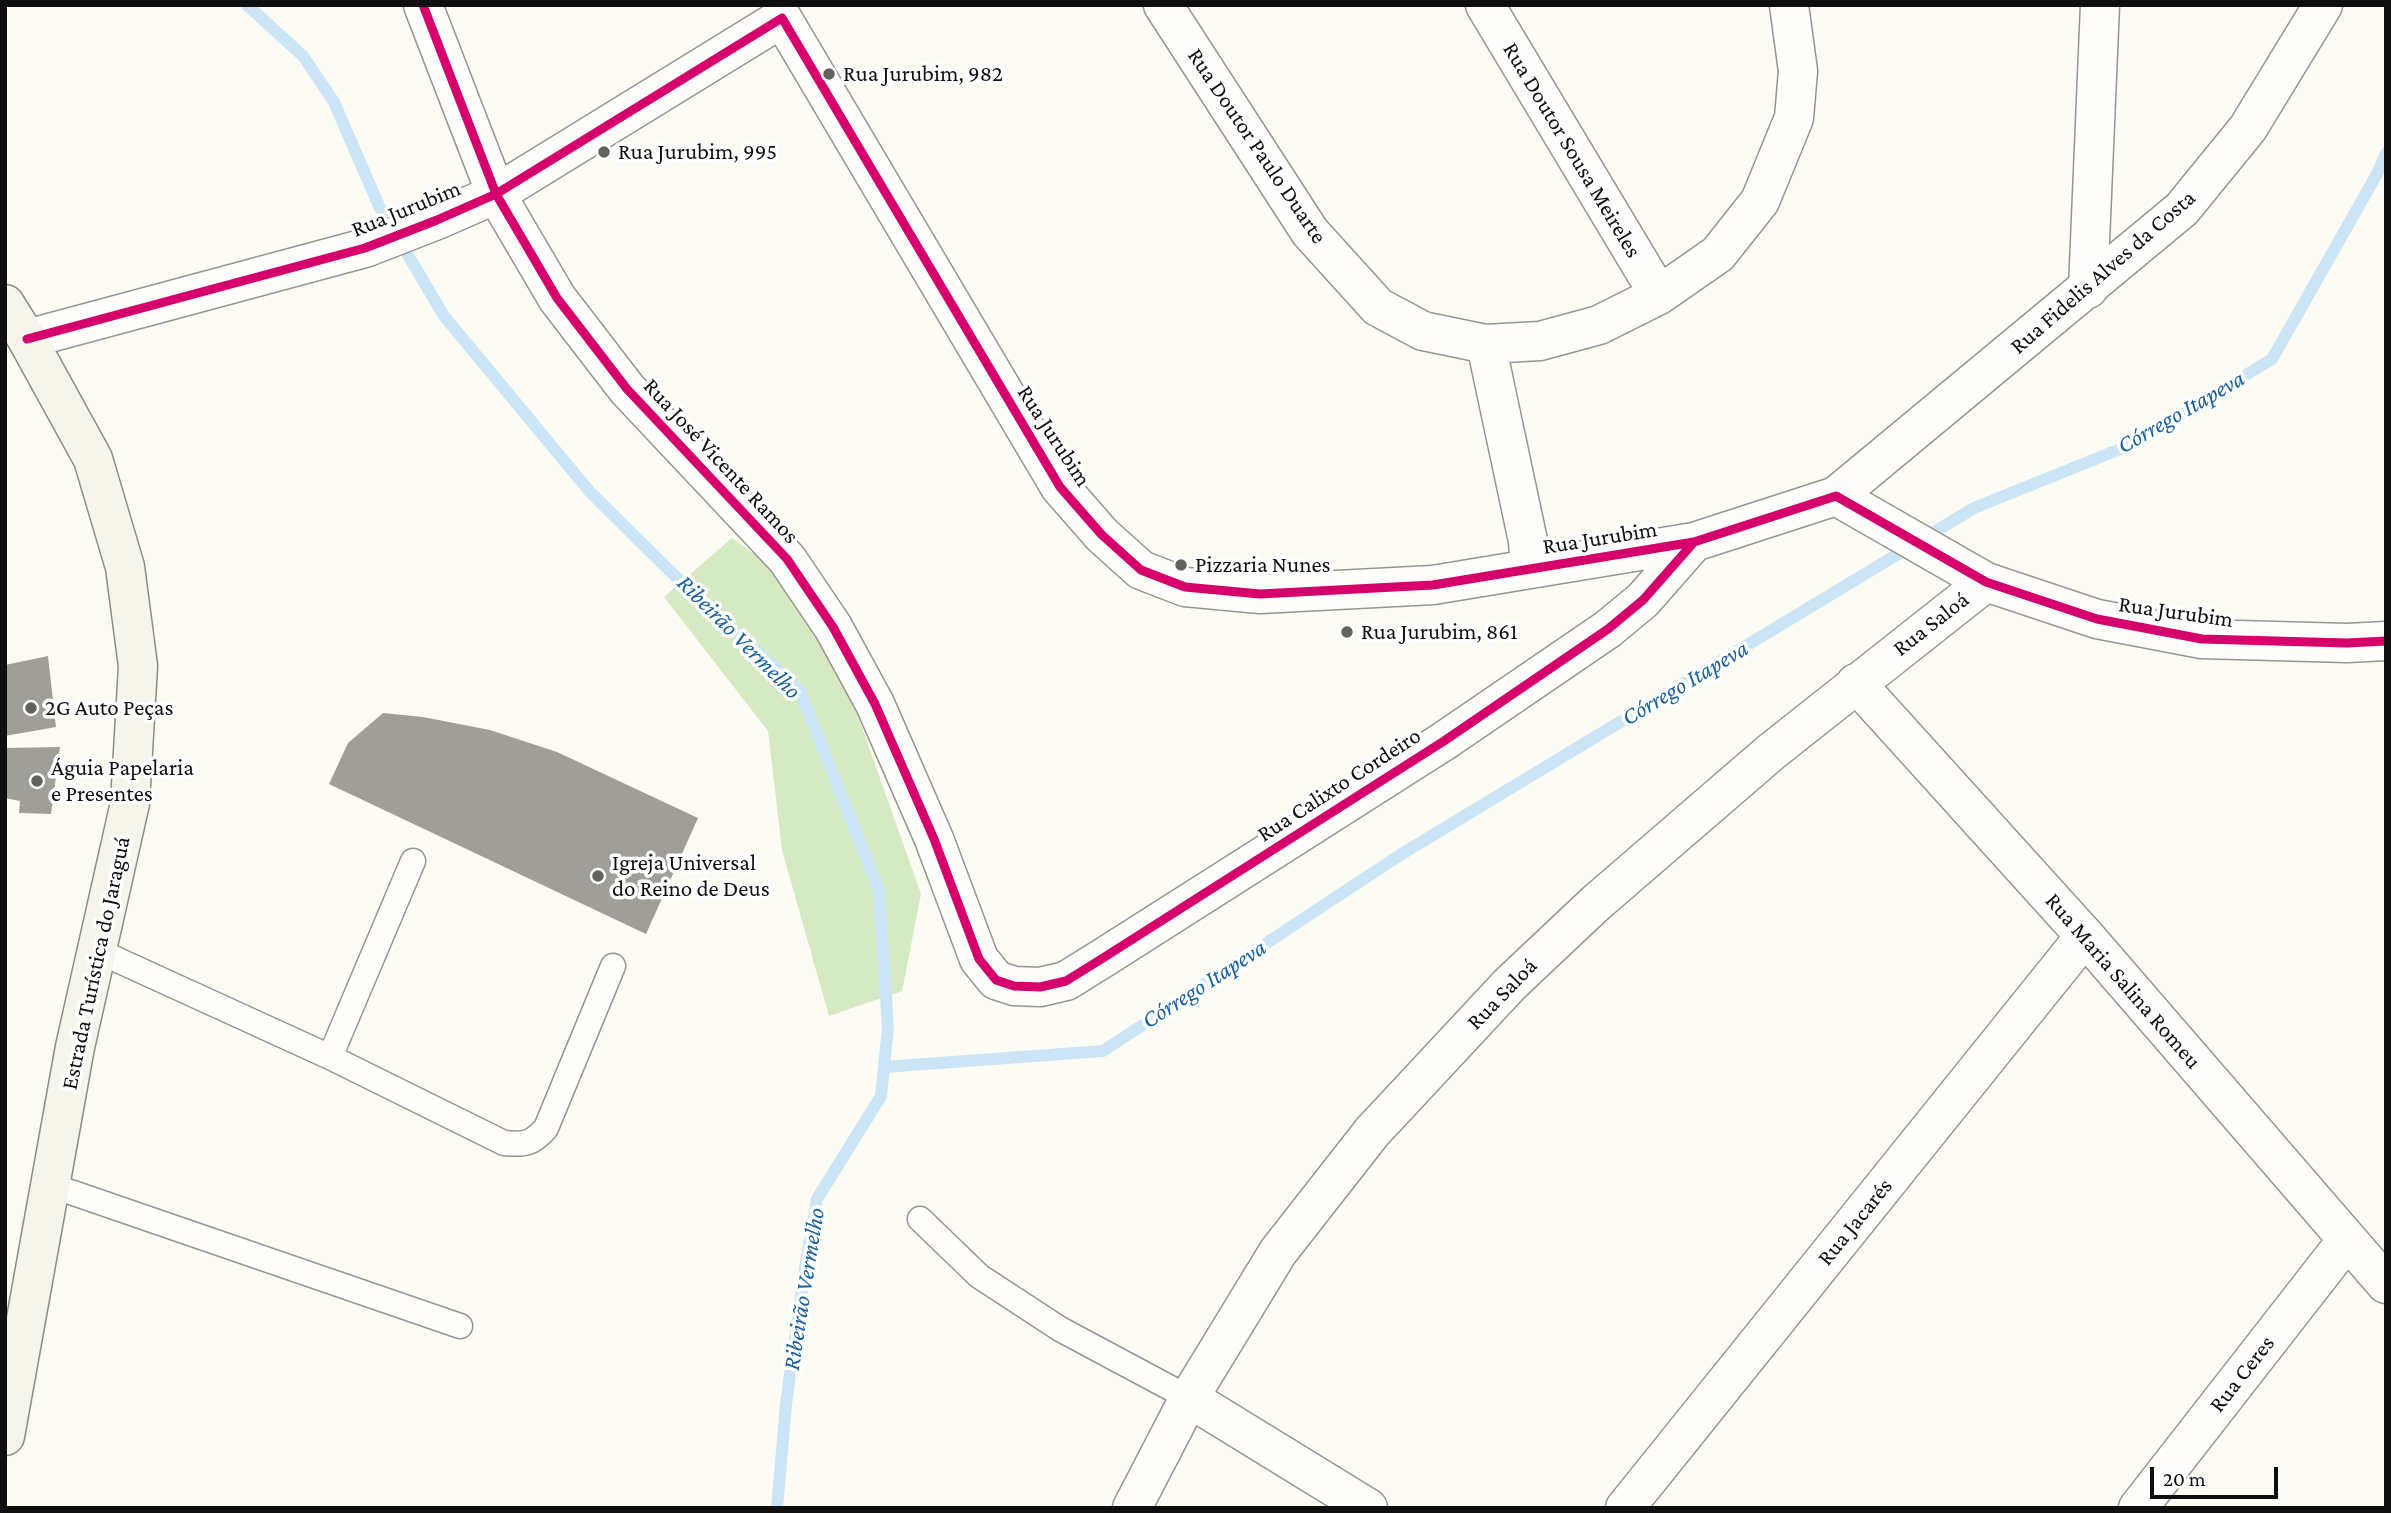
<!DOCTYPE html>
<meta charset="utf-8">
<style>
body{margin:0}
#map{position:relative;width:2391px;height:1513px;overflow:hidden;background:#fcfbf4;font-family:"Crimson Pro",serif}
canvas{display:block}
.frame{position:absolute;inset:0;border:7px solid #0f0f0f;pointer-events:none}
.scale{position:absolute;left:2150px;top:1467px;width:128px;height:32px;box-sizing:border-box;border:4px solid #0f0f0f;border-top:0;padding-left:9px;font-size:21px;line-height:24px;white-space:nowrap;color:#0f0f0f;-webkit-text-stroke:5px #fff;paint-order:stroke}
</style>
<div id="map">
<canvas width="2391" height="1513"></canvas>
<div class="frame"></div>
<div class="scale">20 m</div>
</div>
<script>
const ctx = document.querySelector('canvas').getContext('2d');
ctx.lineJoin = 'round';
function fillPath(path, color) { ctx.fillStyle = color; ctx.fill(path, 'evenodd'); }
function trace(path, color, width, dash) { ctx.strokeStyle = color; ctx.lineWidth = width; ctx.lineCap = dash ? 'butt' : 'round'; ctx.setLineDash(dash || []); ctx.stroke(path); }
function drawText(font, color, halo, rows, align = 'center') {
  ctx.font = font + ' "Crimson Pro",serif'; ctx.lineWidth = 7; ctx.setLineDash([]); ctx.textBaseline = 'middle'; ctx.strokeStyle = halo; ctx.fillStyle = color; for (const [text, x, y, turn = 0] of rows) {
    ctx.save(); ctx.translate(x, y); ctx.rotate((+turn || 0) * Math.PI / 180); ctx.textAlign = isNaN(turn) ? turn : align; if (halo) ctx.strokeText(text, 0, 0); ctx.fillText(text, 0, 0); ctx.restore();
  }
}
fillPath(new Path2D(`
 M732,538L788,578L841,668L921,894L902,991L829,1016L782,850L768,731L664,597Z`), '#d5e9c2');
trace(new Path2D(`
 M247,5L303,56L334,102L379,206L444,316L590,492L675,576L800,691L879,890L888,1028L881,1096L817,1199L804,1274L786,1404L777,1508
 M884,1067L1103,1051L1400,855L1974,508L2135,443L2272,359L2377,174L2386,153`), '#cbe5f6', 12);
fillPath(new Path2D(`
 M48,656L56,727L5,736V665Z
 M383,713L423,717L490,730L557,752L698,818L646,934L329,784L348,743Z
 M60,747L51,814L19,813L20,801L5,798V748Z`), '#a09e99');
const lane = new Path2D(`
 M413,861L330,1057L504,1143C525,1145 532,1144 546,1128L613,966
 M98,951L330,1057
 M50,1185L460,1326
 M920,1219L979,1276L1060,1329L1189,1398`);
const street = new Path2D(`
 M423,5L496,194L557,298L627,389L787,559L833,627L875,704L934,839L979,959L996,980L1014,986L1040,987L1066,981L1103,958L1444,741L1608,629L1643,600L1694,542
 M1163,5L1310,232L1378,307L1423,331L1486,344L1540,341L1599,325L1659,295L1718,254L1760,201L1794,118L1798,71L1789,5
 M1485,5L1659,295
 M2088,289L2100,5
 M27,339L365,248L437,220L496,194L782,18L1060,487L1102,535L1141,570L1185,587L1260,594L1433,585L1694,542L1836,496L1986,582L2097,619L2202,639L2347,643L2386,641
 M1486,344L1528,541L1530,568
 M1836,496L2182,209L2248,128L2323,5
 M1856,683L2085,936L2386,1284
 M1189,1398L1368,1508
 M1132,1508L1189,1398L1278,1252L1372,1132L1510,984L1596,903L1771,752L1986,582
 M1625,1508L2085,936
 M2138,1508L2347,1240`);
const secondary = new Path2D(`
 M5,304L27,339L93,459L125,567L138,666L130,803L75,1047L5,1436`);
trace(lane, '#969592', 27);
trace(street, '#969592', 41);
trace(secondary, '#8c8c89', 41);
trace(lane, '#fffefd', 24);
trace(street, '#fffefd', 38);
trace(secondary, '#f5f5eb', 38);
trace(new Path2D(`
 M423,5L496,194L557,298L627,389L787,559L833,627L875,704L934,839L979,959L996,980L1014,986L1040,987L1066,981L1103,958L1444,741L1608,629L1643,600L1694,542
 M27,339L365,248L437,220L496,194L782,18L1060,487L1102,535L1141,570L1185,587L1260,594L1433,585L1694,542L1836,496L1986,582L2097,619L2202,639L2347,643L2386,641`), '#d6006c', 9);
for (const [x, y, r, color] of [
 [829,74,7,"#62625f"],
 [604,152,7,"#62625f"],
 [1181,565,7,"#62625f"],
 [1347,632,7,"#62625f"],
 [31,708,7,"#62625f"],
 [37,781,7,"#62625f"],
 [598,876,7,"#62625f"]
]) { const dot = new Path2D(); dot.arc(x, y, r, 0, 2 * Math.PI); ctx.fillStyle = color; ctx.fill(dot); trace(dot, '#fff', 2.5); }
drawText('23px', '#0f0f0f', '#fff', [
 ["Rua Jurubim, 982",843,74],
 ["Rua Jurubim, 995",618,152],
 ["Pizzaria Nunes",1195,565],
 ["Rua Jurubim, 861",1361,632],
 ["2G Auto Peças",45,708],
 ["Águia Papelaria",51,768],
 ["e Presentes",51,794],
 ["Igreja Universal",612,863],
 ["do Reino de Deus",612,889]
], 'left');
drawText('23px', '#0f0f0f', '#fff', [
 ["Rua Doutor Paulo Duarte",1257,146,56],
 ["Rua Doutor Sousa Meireles",1572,150,59],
 ["Rua Jurubim",406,209,-22],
 ["Rua Fidelis Alves da Costa",2103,272,-41],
 ["Rua Jurubim",1054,436,57],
 ["Rua José Vicente Ramos",721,461,47],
 ["Rua Jurubim",1600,538,-9],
 ["Rua Jurubim",2176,612,8],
 ["Rua Saloá",1931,624,-38],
 ["Rua Calixto Cordeiro",1339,785,-33],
 ["Estrada Turística do Jaraguá",96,963,-78],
 ["Rua Maria Salina Romeu",2123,981,49],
 ["Rua Saloá",1502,994,-46],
 ["Rua Jacarés",1855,1222,-51],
 ["Rua Ceres",2242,1374,-52]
]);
drawText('italic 24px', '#1761a3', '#fff', [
 ["Córrego Itapeva",2181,412,-30],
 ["Ribeirão Vermelho",739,637,45],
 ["Córrego Itapeva",1685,683,-31],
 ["Córrego Itapeva",1204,984,-33],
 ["Ribeirão Vermelho",804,1289,-81]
]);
</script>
